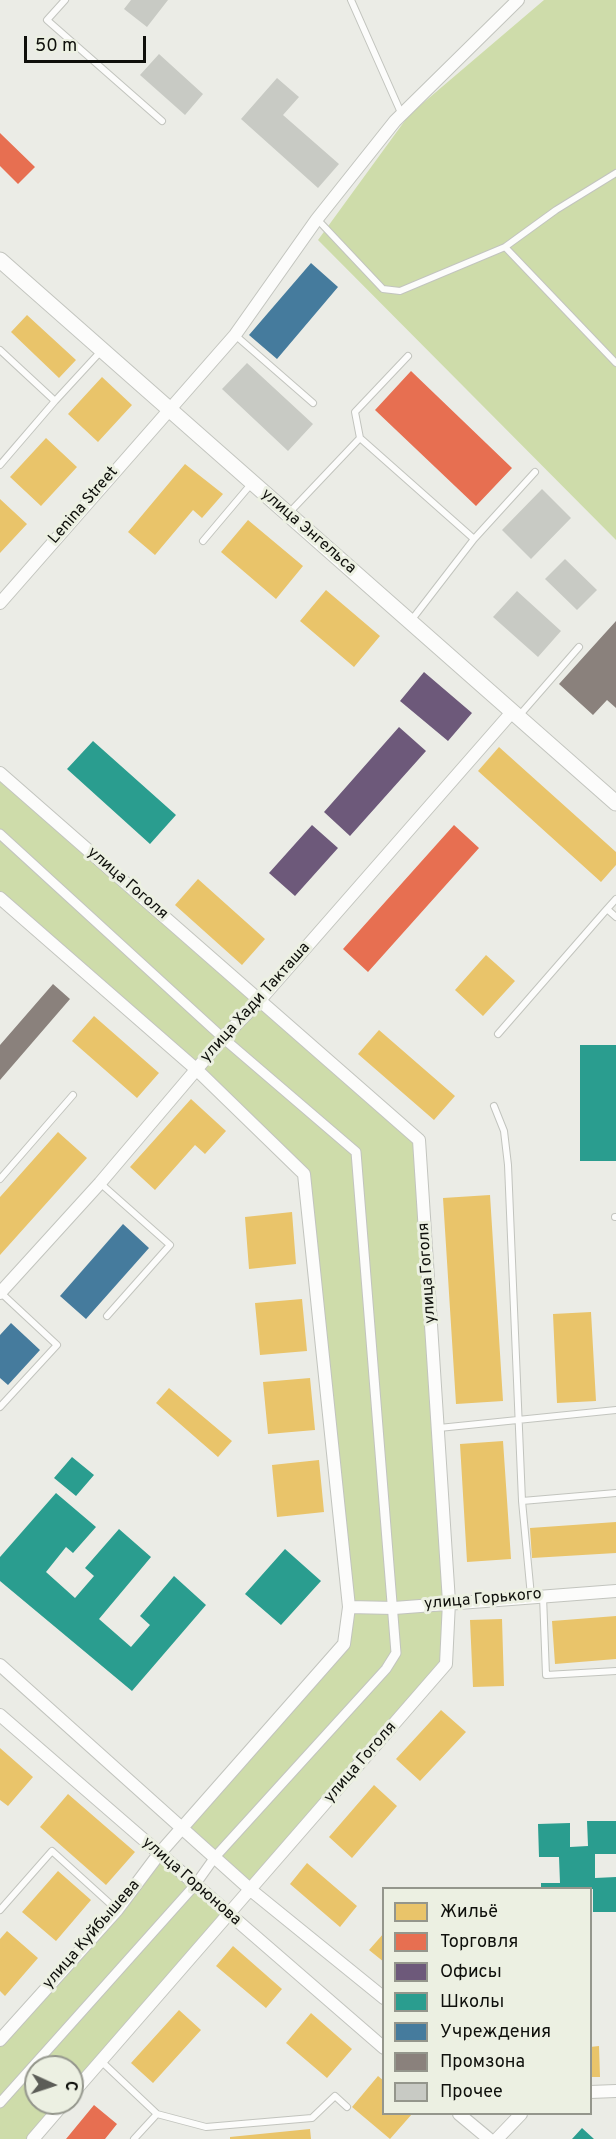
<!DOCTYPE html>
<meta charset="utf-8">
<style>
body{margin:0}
#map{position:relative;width:616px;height:2139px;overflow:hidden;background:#ebece6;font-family:Overpass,sans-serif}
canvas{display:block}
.legend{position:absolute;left:382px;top:1887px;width:210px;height:228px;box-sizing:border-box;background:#ecf0e2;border:2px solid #94968c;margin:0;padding:8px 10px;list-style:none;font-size:18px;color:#0f100c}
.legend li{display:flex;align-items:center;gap:12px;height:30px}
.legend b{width:30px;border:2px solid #94968c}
.north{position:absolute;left:24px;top:2055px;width:60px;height:60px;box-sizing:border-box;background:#ecf0e2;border:2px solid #94968c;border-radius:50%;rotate:93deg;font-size:16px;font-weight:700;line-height:24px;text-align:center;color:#0f100c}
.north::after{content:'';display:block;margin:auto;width:21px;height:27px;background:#5c5d58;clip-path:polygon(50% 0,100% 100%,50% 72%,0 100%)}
.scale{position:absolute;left:24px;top:36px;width:122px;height:27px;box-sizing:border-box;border:3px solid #0f100c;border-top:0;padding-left:8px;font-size:18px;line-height:21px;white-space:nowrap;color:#0f100c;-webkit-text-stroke:4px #ecf0e2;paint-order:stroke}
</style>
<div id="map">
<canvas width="616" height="2139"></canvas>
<ul class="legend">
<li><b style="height:16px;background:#e9c46a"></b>Жильё</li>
<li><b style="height:16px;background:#e76f51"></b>Торговля</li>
<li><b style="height:16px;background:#6d597a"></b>Офисы</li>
<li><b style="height:16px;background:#2a9d8f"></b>Школы</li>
<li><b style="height:16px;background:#457b9d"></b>Учреждения</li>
<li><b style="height:16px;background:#8a817c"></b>Промзона</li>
<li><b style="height:16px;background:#c8cac4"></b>Прочее</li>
</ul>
<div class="north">С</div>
<div class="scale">50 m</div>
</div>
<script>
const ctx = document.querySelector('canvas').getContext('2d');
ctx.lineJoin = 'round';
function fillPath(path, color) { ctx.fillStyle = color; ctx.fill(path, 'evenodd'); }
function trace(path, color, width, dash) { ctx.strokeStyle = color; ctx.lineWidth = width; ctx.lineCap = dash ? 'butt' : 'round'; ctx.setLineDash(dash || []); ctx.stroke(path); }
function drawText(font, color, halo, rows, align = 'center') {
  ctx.font = font + ' Overpass,sans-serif'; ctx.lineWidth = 6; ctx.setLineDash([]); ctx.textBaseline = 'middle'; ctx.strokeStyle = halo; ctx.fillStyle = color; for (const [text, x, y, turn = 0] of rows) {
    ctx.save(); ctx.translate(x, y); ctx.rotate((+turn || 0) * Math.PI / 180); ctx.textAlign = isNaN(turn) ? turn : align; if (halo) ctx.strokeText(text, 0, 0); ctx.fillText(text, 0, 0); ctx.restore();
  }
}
fillPath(new Path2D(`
 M544,0H616V540L318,240L409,115Z
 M0,773L419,1140L446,1664L252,1891L182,1828L344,1645L349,1607L304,1174L0,898Z
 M159,1854L229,1915L72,2094V2067H36V2103H64L33,2139H0V2040Z`), '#cedcaa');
fillPath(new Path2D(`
 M27,315L76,360L59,378L11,332Z
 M102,377L132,405L98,442L68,414Z
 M46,438L77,467L41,506L10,477Z
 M185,464L223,494L202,518L193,510L155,555L128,532Z
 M0,499L27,524L0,553Z
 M248,520L303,566L276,599L221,552Z
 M326,590L380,636L354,667L300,621Z
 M499,747L616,852V865L601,882L478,771Z
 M198,879L265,939L242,965L175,905Z
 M486,955L515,981L483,1016L455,990Z
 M94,1016L159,1073L137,1098L72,1041Z
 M379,1030L455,1096L434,1120L358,1054Z
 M191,1099L226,1131L205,1154L195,1145L155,1190L130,1167Z
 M58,1132L87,1158L0,1255V1197Z
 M490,1195L503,1401L456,1404L443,1198Z
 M292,1212L296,1264L249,1269L245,1217Z
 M302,1299L307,1351L260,1355L255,1303Z
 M591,1312L596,1401L557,1403L553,1314Z
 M310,1378L315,1430L268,1434L263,1382Z
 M169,1388L232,1441L218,1457L156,1403Z
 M503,1441L511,1559L467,1562L460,1444Z
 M319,1460L324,1512L277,1517L272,1465Z
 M616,1522V1553L532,1558L530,1528Z
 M616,1616V1659L555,1664L552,1621Z
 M502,1619L504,1686L473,1687L470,1620Z
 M441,1710L466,1732L420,1781L396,1759Z
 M0,1748L33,1777L8,1806L0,1800Z
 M374,1785L397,1806L352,1858L329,1837Z
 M68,1794L135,1852L106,1885L40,1827Z
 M307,1863L357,1906L340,1927L290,1884Z
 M58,1871L91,1900L56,1941L22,1912Z
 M7,1931L38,1958L5,1996L0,1991V1939Z
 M384,1933V1962L369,1950Z
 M233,1946L282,1989L266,2008L216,1966Z
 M179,2010L201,2030L153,2083L131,2063Z
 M311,2013L352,2049L327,2078L286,2043Z
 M599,2046L600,2077H590V2047Z
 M378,2076L384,2081V2114H412L390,2139L352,2107Z
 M310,2129L311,2139H230V2137Z`), '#e9c46a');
fillPath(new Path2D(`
 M0,133L35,167L18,184L0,166Z
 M411,371L512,468L476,506L375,410Z
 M454,825L479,848L368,972L343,949Z
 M94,2105L117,2124L105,2139H66Z`), '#e76f51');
fillPath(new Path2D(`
 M424,672L472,713L448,741L400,701Z
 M399,727L426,751L350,836L324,812Z
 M312,825L338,848L295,896L269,873Z`), '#6d597a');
fillPath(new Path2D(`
 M93,741L176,815L150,844L67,769Z
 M580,1045H616V1161H580Z
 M72,1457L94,1475L76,1496L54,1478Z
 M56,1493L96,1527L73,1553L66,1547L46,1572L75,1598L94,1576L85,1568L119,1529L151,1557L99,1619L131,1647L150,1625L140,1616L174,1576L206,1605L132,1691L0,1581V1557Z
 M285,1549L321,1581L281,1625L245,1594Z
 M587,1821H616V1854H595V1878L616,1877V1912H593V1889L541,1888V1883H560L559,1857H539L538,1824L570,1823V1847L588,1846Z
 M582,2128L594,2139H572Z`), '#2a9d8f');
fillPath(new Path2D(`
 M311,263L338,287L277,359L249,335Z
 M123,1224L149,1248L86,1319L60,1296Z
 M11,1323L40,1350L8,1385L0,1378V1335Z`), '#457b9d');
fillPath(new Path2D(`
 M616,621V708L607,700L593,715L559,684Z
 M53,984L70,999L0,1080V1045Z`), '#8a817c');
fillPath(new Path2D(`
 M131,0H168L147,27L124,9Z
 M159,54L203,94L185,115L140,75Z
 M277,78L299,97L283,115L339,164L318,188L241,119Z
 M247,363L313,424L288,451L222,389Z
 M542,489L571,518L531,559L502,530Z
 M565,559L597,590L577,610L545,579Z
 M517,591L561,631L538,657L493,617Z`), '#c8cac4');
const service = new Path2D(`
 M65,0L47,20L162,121
 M351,0L402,115
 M317,219L383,289L400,291L505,247L616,363
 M505,247L556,210L616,173
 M235,335L313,403
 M0,350L55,401L102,350
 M360,438L355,412L408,356
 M0,465L55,401
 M288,514L360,438L474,539
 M203,541L252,483
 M410,622L474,539L535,472
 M518,717L579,647
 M616,899L607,909L616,917
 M498,1034L607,909
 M494,1106L504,1131L508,1165L522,1501
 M0,1179L73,1095
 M100,1183L170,1245L107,1316
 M615,1217H616
 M0,1407L57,1345L0,1292
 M439,1428L616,1410
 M531,1596L522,1501L616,1493
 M543,1596L546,1675L616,1671
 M0,1910L52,1851L117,1910
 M101,2061L157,2114L134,2139
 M157,2114L206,2127L312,2118L335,2096L347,2107`);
const pedestrian = new Path2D(`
 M0,834L223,1038L356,1152L396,1653L386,1669L215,1857L195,1885L0,2103`);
const minor = new Path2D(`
 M0,603L235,335L317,219L395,121L518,0
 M0,773L419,1140L449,1602L446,1664L72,2094
 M0,898L197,1070L304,1174L349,1607L344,1644L159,1854L117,1910L0,2040
 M0,1293L100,1183L223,1038L260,1000L512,712
 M349,1607L394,1608L616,1591
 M0,1665L252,1891L384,1998
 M0,1715L384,2048
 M590,2092L616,2091
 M459,2114L489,2139
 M33,2139L64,2103
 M497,2139L521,2114`);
const tertiary = new Path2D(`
 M0,260L616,803`);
trace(service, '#c2c4be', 8);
trace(pedestrian, '#c2c4be', 11);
trace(minor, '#c2c4be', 14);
trace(tertiary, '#c2c4be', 17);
trace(service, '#fcfcfb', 6);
trace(pedestrian, '#fcfcfb', 9);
trace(minor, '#fcfcfb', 12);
trace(tertiary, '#fcfcfb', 15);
drawText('16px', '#0f100c', '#ecf0e2', [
 ["Lenina Street",84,506,-49],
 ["улица Энгельса",308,532,41],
 ["улица Гоголя",127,884,41],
 ["улица Хади Такташа",256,1003,-48],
 ["улица Гоголя",428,1273,-94],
 ["улица Горького",483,1600,-5],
 ["улица Гоголя",361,1763,-49],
 ["улица Горюнова",191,1882,41],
 ["улица Куйбышева",92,1935,-49]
]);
</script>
